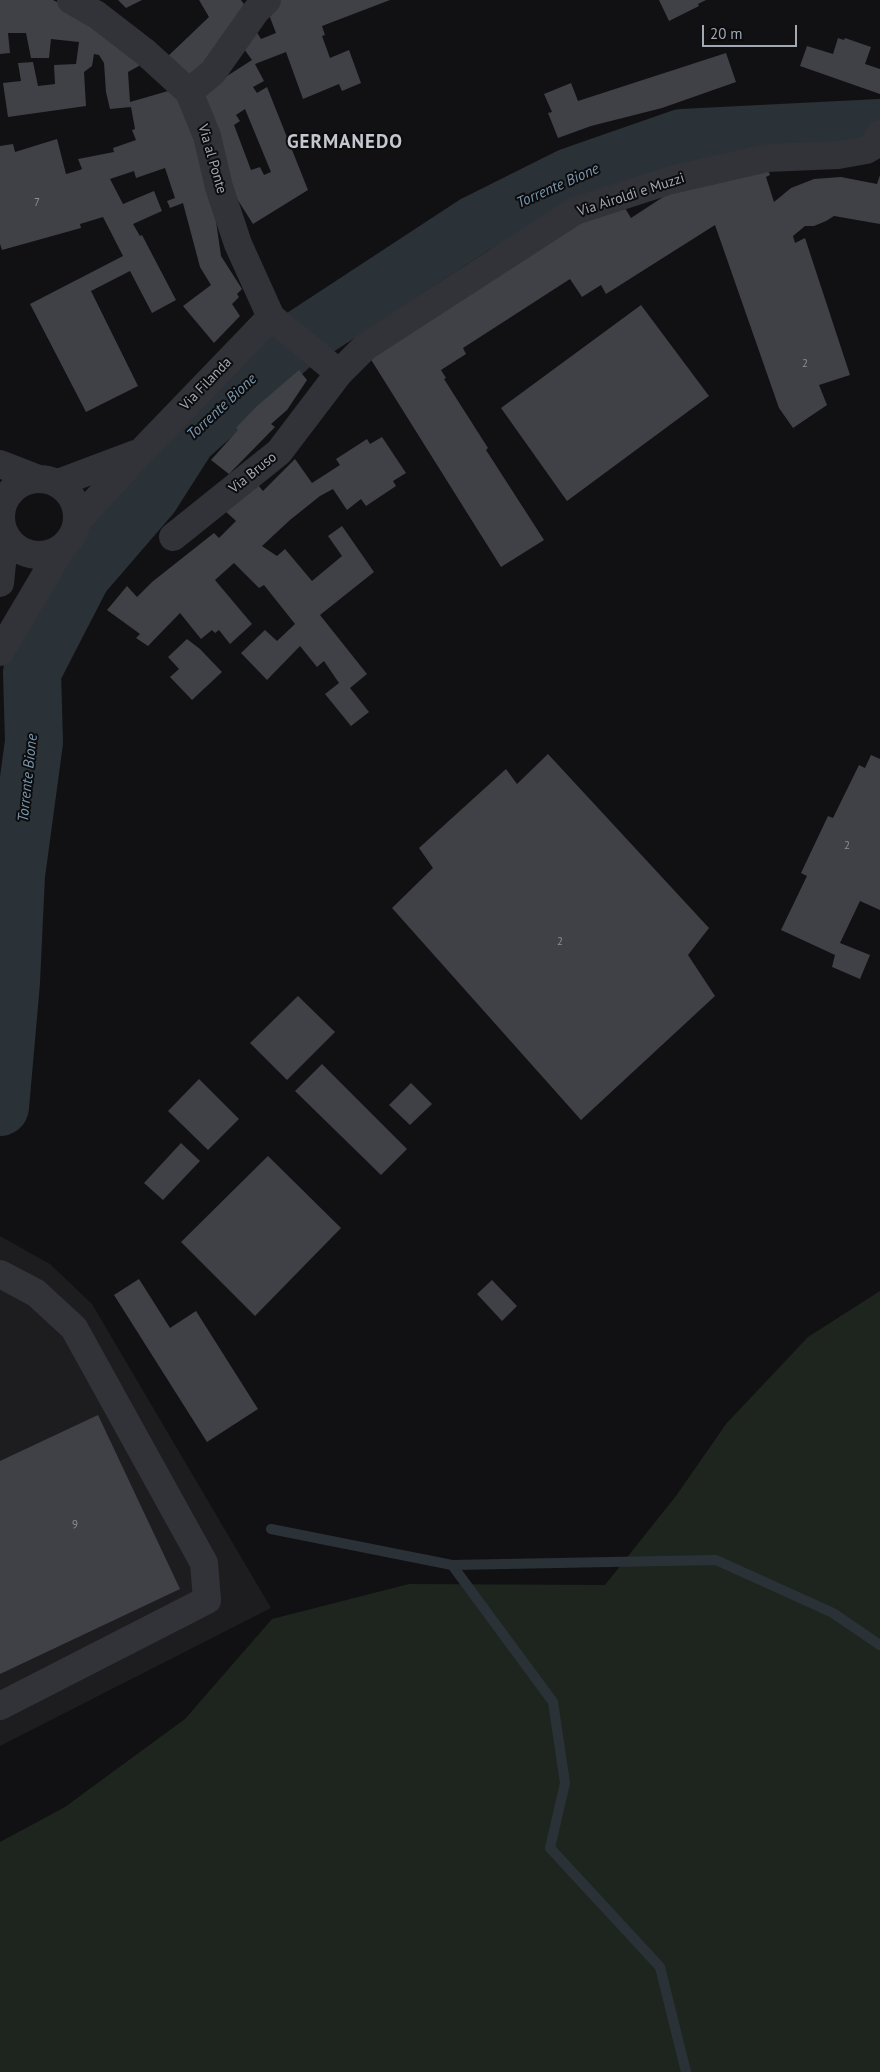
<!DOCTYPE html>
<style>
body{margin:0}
#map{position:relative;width:880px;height:2072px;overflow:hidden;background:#111113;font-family:"PT Sans",sans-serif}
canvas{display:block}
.scale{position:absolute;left:702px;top:25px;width:95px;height:22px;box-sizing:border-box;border:2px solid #a3a9b3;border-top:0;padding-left:6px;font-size:15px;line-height:18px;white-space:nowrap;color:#a3a9b3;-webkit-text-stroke:4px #0c0c0e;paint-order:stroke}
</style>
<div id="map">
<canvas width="880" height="2072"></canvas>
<div class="scale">20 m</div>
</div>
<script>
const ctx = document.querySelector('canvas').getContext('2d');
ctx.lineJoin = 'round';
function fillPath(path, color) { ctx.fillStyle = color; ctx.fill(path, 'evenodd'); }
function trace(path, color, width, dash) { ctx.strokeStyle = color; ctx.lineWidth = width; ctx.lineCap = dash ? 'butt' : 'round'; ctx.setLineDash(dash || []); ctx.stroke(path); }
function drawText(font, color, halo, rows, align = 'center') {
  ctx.font = font + ' "PT Sans",sans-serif'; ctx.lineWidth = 4; ctx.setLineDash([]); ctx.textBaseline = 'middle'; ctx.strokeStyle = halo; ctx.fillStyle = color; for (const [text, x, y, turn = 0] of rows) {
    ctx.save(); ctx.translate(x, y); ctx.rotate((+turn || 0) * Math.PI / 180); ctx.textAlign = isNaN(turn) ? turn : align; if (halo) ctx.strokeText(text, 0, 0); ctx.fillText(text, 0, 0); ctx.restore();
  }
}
fillPath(new Path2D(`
 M0,1236L50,1264L92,1304L271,1608L0,1746Z`), '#1d1d20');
fillPath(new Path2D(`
 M880,1291V2072H0V1842L65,1807L185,1719L272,1619L409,1584L605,1585L676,1496L726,1424L808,1337Z`), '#1e251e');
trace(new Path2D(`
 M271,1529L452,1565L553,1702L565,1783L550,1848L660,1967L686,2072
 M452,1565L716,1560L833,1613L880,1645`), '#2a3238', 10);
trace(new Path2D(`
 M0,1107L11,982L16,875L34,742L32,672L82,575L151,495L188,437L291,345L474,225L570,177L682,138L880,128`), '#2a3238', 58);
fillPath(new Path2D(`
 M0,0H53L111,29L146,62L128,72L130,102L175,89L206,151L221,256L242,289L237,294L239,297L232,304L240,316L214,343L183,306L211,285L200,267L183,203L170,208L167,201L175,198L165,168L136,178L134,171L110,179L123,204L154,191L162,211L133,224L140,236L142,235L176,300L152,313L130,271L91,291L138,386L86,412L30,304L123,256L103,217L80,224L81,228L2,250L0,244V146L13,144L15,152L57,139L66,174L80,170L82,169L78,159L114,152L113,148L136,140L132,130L135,129L131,107L110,109L106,92L104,63L99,55L94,54L92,66L84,72L86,106L8,117L3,83L21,81L18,63L33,62L38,86L55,84L54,65L76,64L79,42L51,39L49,58H31L26,33H8L10,53L0,54Z
 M118,0H142L126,8Z
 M199,0H241L248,10L207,66L187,80L166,58L209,17Z
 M276,0H390L322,26L325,35L322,36L330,58L349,50L361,83L342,91L339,84L303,99L286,52L255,64L264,81L253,87L257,93L267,87L308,190L253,224L227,183L199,94L252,60L239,42L251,23L261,39L276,33L266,7ZM245,109L271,172L264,175L260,167L251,170L234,125L240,121L236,115Z
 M659,0H706L698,4L699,6L669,21Z
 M838,38L844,40L845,38L871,47L865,64L880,69V94L800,66L807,46L833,54Z
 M726,53L736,82L662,108L591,126L558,138L548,113L552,112L544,94L571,83L578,101Z
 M768,170L770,175L766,177L774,202L791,188L814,179L841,177L877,184L880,175V224L834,216L826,221L814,226H805L793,236L795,243L805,238L850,375L819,385L827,405L793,428L779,408L715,225L606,294L601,285L582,297L570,279L463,348L466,354L441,370L446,378L444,379L488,448L486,450L544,540L501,567L370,358L589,217L625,208L631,218L680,186Z
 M641,305L709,396L567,501L501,408Z
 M299,370L307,380L287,410L271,424L275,427L229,474L211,460L238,430L236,428L256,407Z
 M382,437L406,473L393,481L396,486L366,506L361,499L347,510L333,489L320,496L290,520L262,546L277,556L285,549L312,581L342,556L328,536L342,526L374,572L320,615L367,674L350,688L369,712L351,726L325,694L339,683L324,661L317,667L300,646L267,680L241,653L265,630L277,641L295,624L264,585L259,588L234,563L215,580L252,624L230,644L219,630L215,633L212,630L201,639L180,613L148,646L136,638L140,634L107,610L127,586L137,597L152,582L214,533L219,538L236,521L224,510L253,479L263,491L295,459L312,483L340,465L336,459L367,439L370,444Z
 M187,639L200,649L222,672L192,700L170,677L179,669L168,657Z
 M548,754L709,928L688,955L715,996L581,1120L392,908L433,868L419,848L506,769L517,784Z
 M871,755L880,759V910L860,901L840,943L870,955L860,979L832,967L835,955L781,930L807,876L801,873L828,816L833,818L859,765L865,768Z
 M298,996L335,1032L287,1080L250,1043Z
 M322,1064L407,1149L381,1175L295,1091Z
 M199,1079L239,1119L208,1150L168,1111Z
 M411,1083L432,1104L410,1125L389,1105Z
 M181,1143L200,1161L163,1200L144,1183Z
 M268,1156L341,1228L255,1316L181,1242Z
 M139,1279L170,1328L196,1311L258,1409L207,1442L114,1295Z
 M492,1280L517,1306L502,1321L477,1294Z
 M98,1415L180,1589L0,1674V1461Z`), '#404146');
trace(new Path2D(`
 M71,0L97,15L145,52L189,92L207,136L219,187L238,244L271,317L339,373
 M189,92L213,72L256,11L267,0
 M0,464L36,478
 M1 517a38 38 0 1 1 76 0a38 38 0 1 1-76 0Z
 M58,483L135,454
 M77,521L141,452L271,317
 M173,537L279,452L339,373L365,347L575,211L671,180L767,158L838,155L866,150L873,146L880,134
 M0,583L5,534
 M0,652L61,549
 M0,1274L36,1293L74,1328L204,1563L207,1600L0,1706`), '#323338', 28);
drawText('11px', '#8a8f98', null, [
 ["7",37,203],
 ["2",805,364],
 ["2",847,846],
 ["2",560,942],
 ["9",75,1525]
]);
drawText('14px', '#a3a9b3', '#0c0c0e', [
 ["Via al Ponte",212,159,74],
 ["Via Airoldi e Muzzi",631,195,-18],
 ["Via Filanda",206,384,-46],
 ["Via Bruso",253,473,-39]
]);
drawText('italic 15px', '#7b98ad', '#0c0c0e', [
 ["Torrente Bione",558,186,-24],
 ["Torrente Bione",222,407,-43],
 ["Torrente Bione",28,778,-84]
]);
ctx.letterSpacing = '1px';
drawText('bold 19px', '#c4c7cf', '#0c0c0e', [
 ["GERMANEDO",345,143]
]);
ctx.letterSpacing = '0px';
</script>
